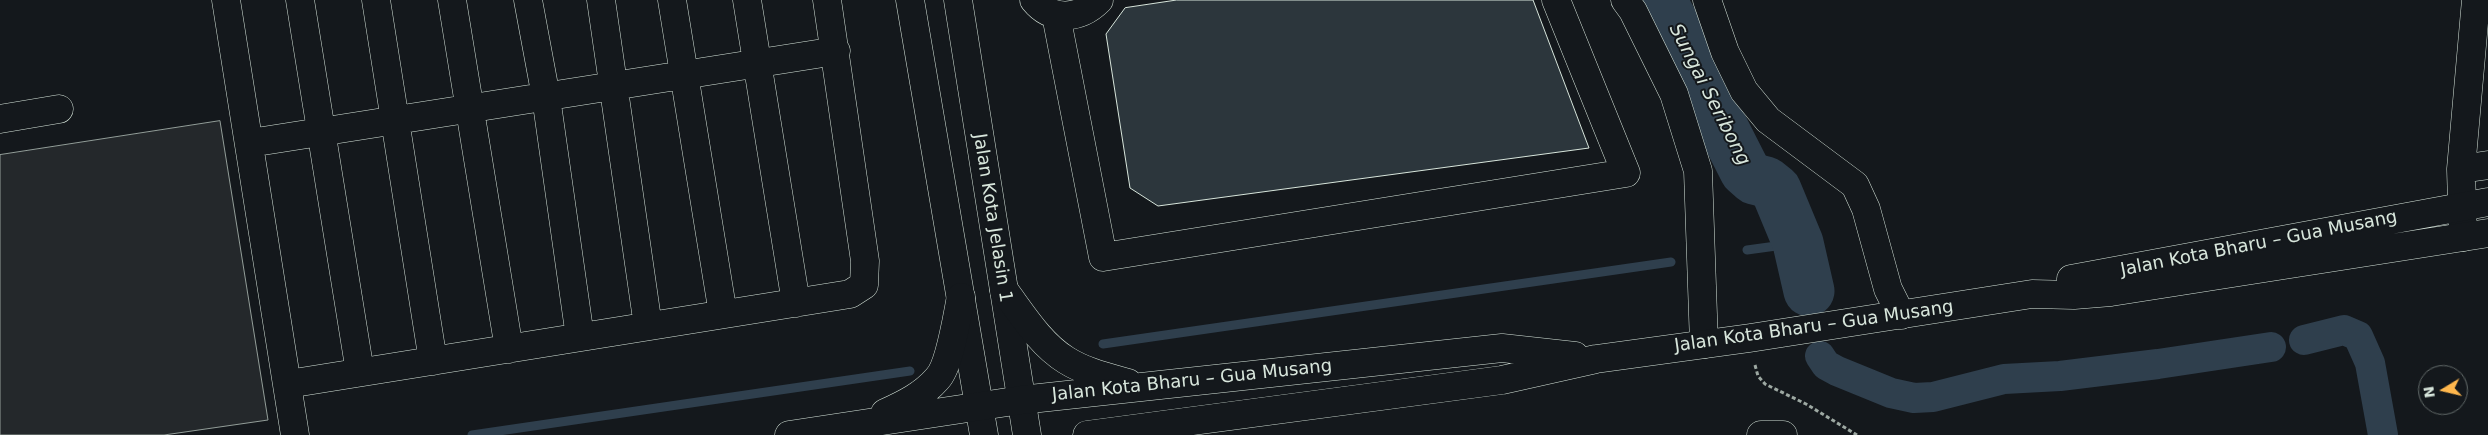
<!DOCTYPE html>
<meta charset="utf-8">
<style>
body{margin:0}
#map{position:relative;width:2488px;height:435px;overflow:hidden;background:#14181c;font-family:"DejaVu Sans",sans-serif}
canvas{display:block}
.north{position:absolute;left:2418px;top:365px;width:50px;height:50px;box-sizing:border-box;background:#14181c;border:1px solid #626a69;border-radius:50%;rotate:261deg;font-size:14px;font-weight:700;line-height:20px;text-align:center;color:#d8e6dc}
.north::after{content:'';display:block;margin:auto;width:18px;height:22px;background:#ffb74d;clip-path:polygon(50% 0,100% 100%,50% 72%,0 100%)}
</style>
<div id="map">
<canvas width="2488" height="435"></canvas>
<div class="north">N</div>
</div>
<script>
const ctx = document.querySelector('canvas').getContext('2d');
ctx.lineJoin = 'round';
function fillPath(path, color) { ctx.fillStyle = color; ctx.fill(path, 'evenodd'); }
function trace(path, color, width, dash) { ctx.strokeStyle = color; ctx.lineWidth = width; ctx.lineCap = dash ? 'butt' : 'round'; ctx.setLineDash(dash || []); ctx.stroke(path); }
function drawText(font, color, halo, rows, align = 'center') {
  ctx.font = font + ' "DejaVu Sans",sans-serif'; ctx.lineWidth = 4; ctx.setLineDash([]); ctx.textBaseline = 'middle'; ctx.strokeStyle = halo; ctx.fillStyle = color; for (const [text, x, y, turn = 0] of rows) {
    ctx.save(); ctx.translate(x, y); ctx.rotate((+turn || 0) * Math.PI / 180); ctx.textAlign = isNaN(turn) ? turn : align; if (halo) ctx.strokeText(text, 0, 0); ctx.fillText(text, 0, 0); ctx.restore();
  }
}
const parking = new Path2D(`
 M220,121L268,420L164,435H0V155Z`);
fillPath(parking, '#24282b');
trace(parking, '#939e99', 1);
trace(new Path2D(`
 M1747,250L1798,243
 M1103,344L1671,262
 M472,435L910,371`), '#2f3f4d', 9);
trace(new Path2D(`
 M2304,340L2344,330L2358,336L2370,363L2383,435
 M1820,356L1826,365L1837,371L1891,393L1914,398L1933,397L2004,379L2060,376L2158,364L2271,347`), '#2f3f4d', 30);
trace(new Path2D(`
 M1661,0L1691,56L1717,116L1745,171L1754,179L1766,182L1776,190L1798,243L1809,291`), '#2f3f4d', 51);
const building = new Path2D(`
 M1177,0H1533L1589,148L1158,206L1130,188L1106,34L1125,8Z`);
fillPath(building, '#2c363c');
trace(building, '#d8e6dc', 1);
const minor = new Path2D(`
 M226,0L295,435
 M300,0L360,372
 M376,0L433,361
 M452,0L509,349
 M528,0L546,97L580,337
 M601,0L648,326
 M672,0L723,314
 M747,0L796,303
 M910,0L984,435
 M958,0L1027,435
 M1034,0C1052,22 1080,19 1099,0
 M1625,0L1633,11L1674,94L1698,171L1704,344
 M1707,0L1725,52L1744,91L1768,120L1855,185L1866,209L1888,289L1901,315
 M1056,15L1103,257L1626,173L1556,0
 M0,119L59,109
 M250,143L836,51
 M2461,169L2488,165
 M2463,237L2461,169L2476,0
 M288,384L850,294L864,285L865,261L827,0
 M1761,435H1783`);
const major = new Path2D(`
 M2071,279L2488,202
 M1004,290C1022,314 1040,344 1066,360C1085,372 1107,377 1128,383
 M885,413C905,404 923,395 937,379C950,366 957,316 961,297
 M789,435L1021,400L1502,348L1575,356
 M1087,435L1502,380L1596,359L1750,338L2032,294L2074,295L2111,292L2488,233`);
trace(minor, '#d8e6dc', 29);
trace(major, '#d8e6dc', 29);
trace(new Path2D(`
 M1755,365L1758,376L1765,384L1806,404L1857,435`), '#9da8a2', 3, [4, 2.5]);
trace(minor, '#14181c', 28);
trace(major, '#14181c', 28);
drawText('18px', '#d8e6dc', '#14181c', [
 ["Jalan Kota Jelasin 1",992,218,81],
 ["Jalan Kota Bharu – Gua Musang",2259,244,-11],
 ["Jalan Kota Bharu – Gua Musang",1814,327,-8],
 ["Jalan Kota Bharu – Gua Musang",1192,381,-6]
]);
drawText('italic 19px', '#d8e6dc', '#14181c', [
 ["Sungai Seribong",1709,95,63]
]);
</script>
